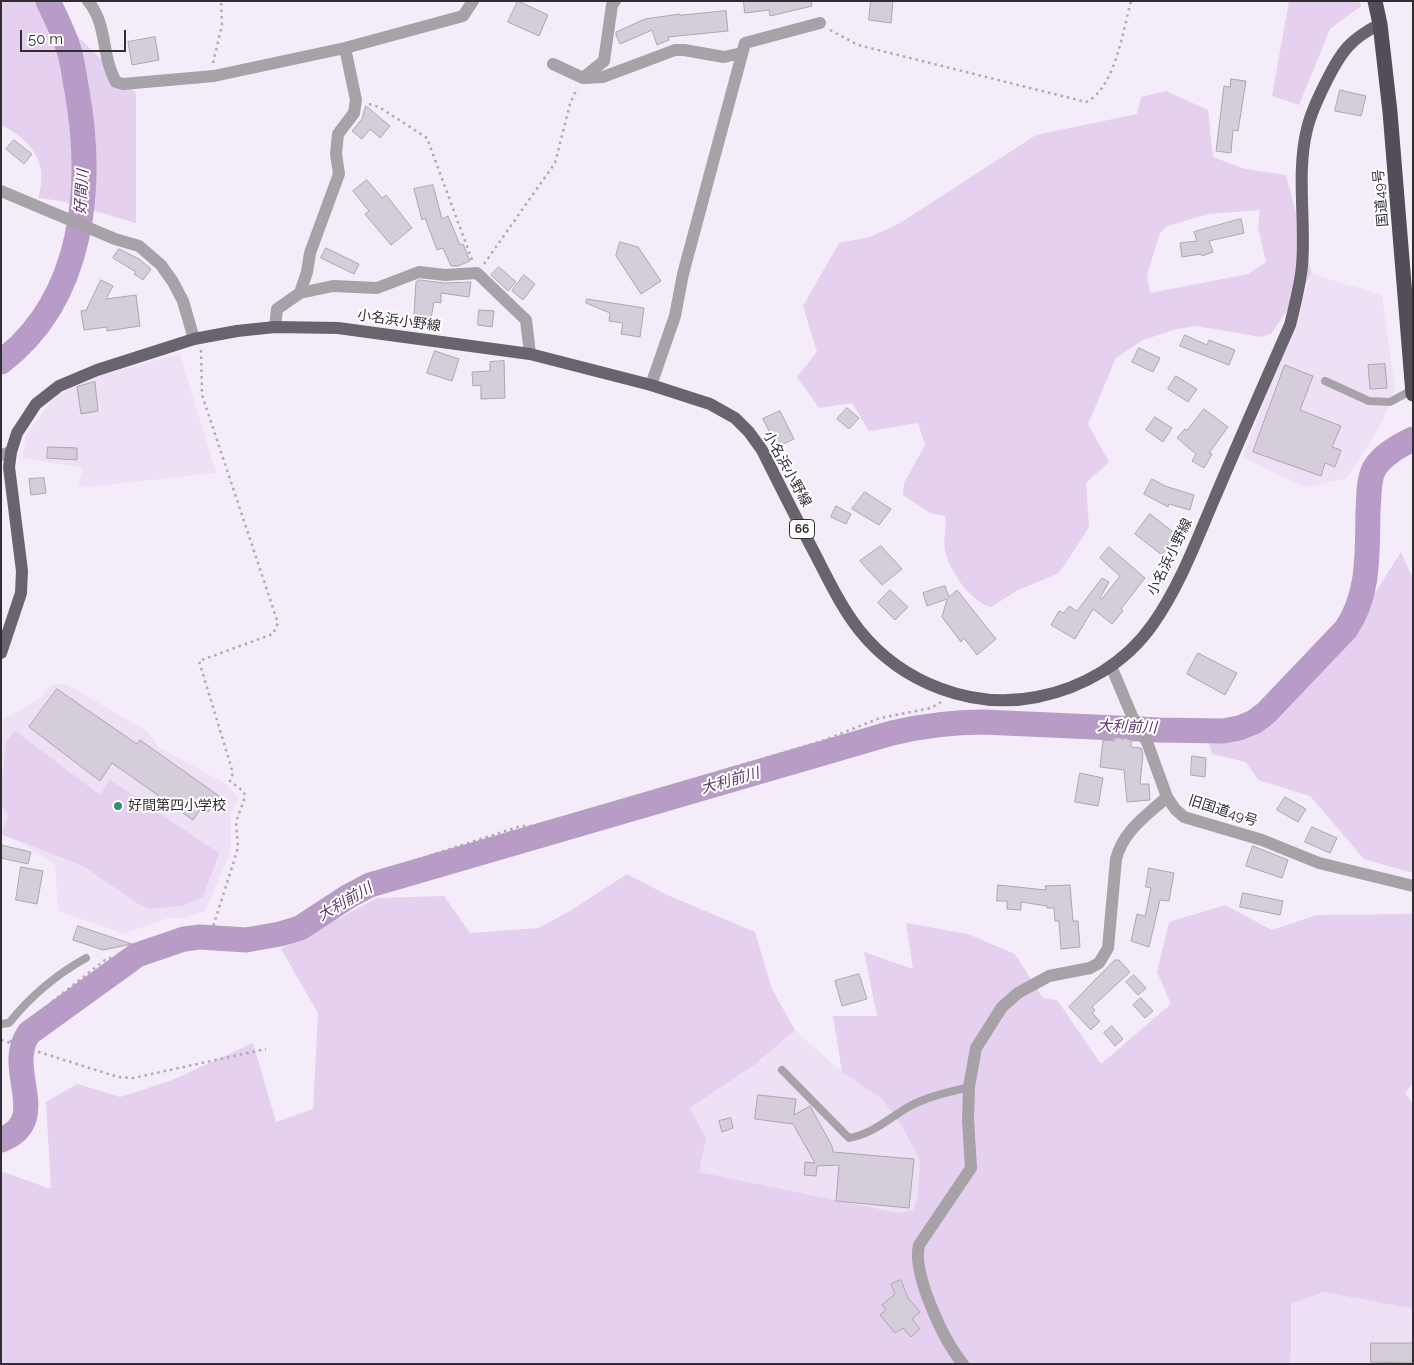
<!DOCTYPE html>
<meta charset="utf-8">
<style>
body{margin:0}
#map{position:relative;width:1414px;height:1365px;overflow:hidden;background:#f5ecf9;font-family:Raleway,sans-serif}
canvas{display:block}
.frame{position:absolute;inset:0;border:2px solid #312e33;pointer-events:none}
.scale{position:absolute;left:20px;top:30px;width:106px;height:22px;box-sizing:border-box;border:2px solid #312e33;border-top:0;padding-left:6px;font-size:15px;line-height:18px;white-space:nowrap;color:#312e33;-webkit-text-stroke:4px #fff;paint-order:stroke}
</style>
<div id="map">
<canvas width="1414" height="1365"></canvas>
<div class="frame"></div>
<div class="scale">50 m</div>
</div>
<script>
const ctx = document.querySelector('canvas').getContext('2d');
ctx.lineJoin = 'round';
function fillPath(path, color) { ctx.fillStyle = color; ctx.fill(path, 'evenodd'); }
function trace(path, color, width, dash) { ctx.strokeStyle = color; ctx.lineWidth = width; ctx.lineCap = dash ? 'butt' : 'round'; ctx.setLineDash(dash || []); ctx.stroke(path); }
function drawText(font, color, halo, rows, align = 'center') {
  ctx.font = font + ' Raleway,"Noto Sans JP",sans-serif'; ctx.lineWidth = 4; ctx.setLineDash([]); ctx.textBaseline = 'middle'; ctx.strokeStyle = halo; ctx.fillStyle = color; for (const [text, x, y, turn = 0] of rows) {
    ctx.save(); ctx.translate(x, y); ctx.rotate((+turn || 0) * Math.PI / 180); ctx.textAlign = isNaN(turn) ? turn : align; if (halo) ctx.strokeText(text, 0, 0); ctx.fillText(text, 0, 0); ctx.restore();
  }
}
fillPath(new Path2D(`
 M1312,274L1382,295L1395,389L1380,426L1347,478L1306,488L1243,457Z
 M180,354L216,473L78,488L83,468L22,458L26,435L57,393L96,376Z
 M66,684L148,732L159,747L226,784L239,799L231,813V843L228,858L205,911L183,918H168L124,934L58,911L55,865L20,842L1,834V721L41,698L51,685Z
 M795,1030L842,1072L882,1099L902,1126L920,1161L918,1196L913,1210L899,1213L699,1172L706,1138L690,1108L753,1066Z
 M1324,1292L1413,1309V1364H1289L1291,1352V1304Z`), '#efe1f5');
fillPath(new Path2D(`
 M1,1H41L136,93V223L61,201L38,198C50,163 31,140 1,125Z
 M1289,1H1359L1361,6L1330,29L1299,105L1272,96Z
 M1166,91L1208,110L1213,157L1245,169L1286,175L1312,274L1271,334L1261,337L1196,326L1176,329L1143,340L1116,358L1088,424L1109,462L1086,483L1089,527L1064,566L1057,574L1018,590L991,607C970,601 950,572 945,551C943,541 947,528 945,516L930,513L903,495L904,483L925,445L918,423L869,431L852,403L819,408L797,377L817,352L803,306L839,243L870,237L900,223L1036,135L1137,114L1141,97ZM1260,210L1258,227L1266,262L1248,274L1150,293L1147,275L1160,233L1168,226L1208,214Z
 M1401,552L1413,579V873L1364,859L1310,796L1258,780L1246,762L1212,754L1209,743C1219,740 1231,737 1241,732C1316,692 1357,621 1401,552Z
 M15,731L100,795L110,780L219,853L203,897L182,906L150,909L140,905L83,866L1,834L8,816L1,803V794L6,742Z
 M627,874L665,894L755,932L772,989L795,1030L753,1066L690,1108L706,1138L699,1172L899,1213L913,1210L918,1196L920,1161L902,1126L882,1099L842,1072L833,1016H877L864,952L913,969L906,923L968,934L1015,954L1043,998L1057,1000L1101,1064L1171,1004L1157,972L1169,922L1225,905L1272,930L1317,915L1413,914V1083L1405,1093L1413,1104V1309L1324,1292L1291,1304V1352L1289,1364H1V1171L51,1189L46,1102L77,1084L120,1097L170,1081L253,1043L276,1122L313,1109L318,1013L281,949L377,898L444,896L470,933L538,928L570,911Z`), '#e5d0ef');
trace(new Path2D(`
 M1,362C84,299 94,187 77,91C74,77 73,61 68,47C63,31 55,16 48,1
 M1,1140C53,1120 3,1069 29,1033L137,955L184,939L200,937L246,940L280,934L300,928L349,896L370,885L892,733C922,726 952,722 983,722L1160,730L1223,731L1239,728L1254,722L1266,713L1346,629C1370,594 1367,552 1368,511C1369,498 1368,481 1374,469C1382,455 1399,446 1413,439`), '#b89bc7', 25);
const building = new Path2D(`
 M518,1L548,15L539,36L508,22Z
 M744,1H811L812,6L770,16L769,10L745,13Z
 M871,1H893L891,23L869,20Z
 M726,11L728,31L668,37L669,40L657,45L652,30L620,44L616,35V32L645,19L680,14V15Z
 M155,37L159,60L132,65L128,42Z
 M1231,79L1246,81L1238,131L1233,130L1231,153L1216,151L1224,86L1230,87Z
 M1340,90L1366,96L1361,116L1335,111Z
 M366,106L390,126L380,138L370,129L362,139L352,131L362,119Z
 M14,140L32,154L24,164L6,149Z
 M367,180L382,198L386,195L412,228L391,245L365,214L369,211L353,191Z
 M433,185L442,219L448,216L460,245L463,244L470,261L458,266H451L443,248L437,250L425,218L422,220L414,189Z
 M1241,219L1244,233L1209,241L1213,252L1202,256L1201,254L1182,257L1180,243L1197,241L1194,232Z
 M620,242L638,247L661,281L641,294L616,256Z
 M326,248L359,264L354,274L321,258Z
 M119,249L139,259L151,269L143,280L134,274L136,272L113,258Z
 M499,267L516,282L508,291L491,275Z
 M524,275L535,284L523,300L512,291Z
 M101,280L113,286L106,299L136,295L140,326L107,331V327L84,330L81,311L86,310Z
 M420,280L444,283L471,282L469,297L441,293V303L434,302L431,318L414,315L416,282Z
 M587,299L644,308L640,337L621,334L623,323L609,321L610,313L586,303Z
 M479,310L494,311L492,327L478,325Z
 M1185,335L1207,345L1209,340L1235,350L1229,365L1180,346Z
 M1139,348L1160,358L1153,372L1132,362Z
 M435,351L459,359L452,381L427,373Z
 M504,361L505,398L481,399V385L473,386L472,372L490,371V362Z
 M1385,364L1387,388L1370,389L1368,365Z
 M1285,365L1313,376L1300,410L1341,426L1332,447L1341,450L1335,467L1325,463L1321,476L1253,452Z
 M1176,376L1197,389L1188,402L1168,389Z
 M95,382L98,411L81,414L77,387Z
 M847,408L859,418L849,429L837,419Z
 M1204,409L1228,427L1209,453L1212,454L1204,468L1192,461L1196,454L1177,438L1185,429L1187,430Z
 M780,411L794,439L777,447L763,419Z
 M1155,417L1172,428L1163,442L1146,430Z
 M48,447L77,448V460L47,458Z
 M44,478L46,493L31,495L29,479Z
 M1152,479L1165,486L1194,495L1190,510L1169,504L1168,507L1144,494Z
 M865,492L891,509L879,525L852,509Z
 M836,506L851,514L846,524L831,517Z
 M1150,514L1177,535L1162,555L1135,534Z
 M881,546L902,569L882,585L860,561Z
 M1109,547L1145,578L1121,609L1123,611L1112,624L1093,609L1075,639L1051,625L1059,611L1064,613L1069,606L1077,611L1102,578L1109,582L1100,598L1102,599L1120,576L1100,558Z
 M945,586L949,597L957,590L996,639L977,655L964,638L961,642L942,617L947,599L927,606L923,593Z
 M890,590L908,607L895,620L878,603Z
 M1198,653L1237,673L1225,695L1187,674Z
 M57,689L137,744L140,740L219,796L208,812L202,807L193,820L112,763L100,781L29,727Z
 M1113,737L1131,739V747L1141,748L1143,754L1140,784H1149L1150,800L1127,802L1124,770L1100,767L1103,740L1114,741Z
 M1192,756L1206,758L1205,777L1191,775Z
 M1080,773L1103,778L1098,806L1075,802Z
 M1285,797L1306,809L1298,822L1277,810Z
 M1312,827L1337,838L1330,853L1305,842Z
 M1,845L31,852L28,864L1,858Z
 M1253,846L1288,860L1282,878L1246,866Z
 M21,867L43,871L37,904L16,900Z
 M1149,868L1174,873L1169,901L1160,900L1149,947L1131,941L1137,914L1145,916L1151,888L1146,887Z
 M998,885L1046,890L1045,886L1070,885L1073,921H1078L1080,947L1061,949L1059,921H1055L1054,908H1047V906L1021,902V910L1007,909V901H997Z
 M1243,893L1283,901L1280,915L1240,907Z
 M78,926L132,944L103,950L73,940Z
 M1115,960H1119L1130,972L1092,1007L1095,1010L1092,1013L1100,1021L1091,1030L1069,1007Z
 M859,974L867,999L842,1006L835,981Z
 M1134,975L1146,988L1138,995L1126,982Z
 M1141,998L1153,1011L1145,1018L1133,1005Z
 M1112,1026L1123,1039L1115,1046L1104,1033Z
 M758,1095L796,1099L794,1115L810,1106L832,1146L833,1152L914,1159L909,1208L836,1201L839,1165L817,1166L816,1176L804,1175L805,1162L815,1163L793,1124L755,1119Z
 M731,1118L733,1128L722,1132L719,1121Z
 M901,1280L908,1298L920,1312L912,1319L920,1329L911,1337L903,1328L895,1333L880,1315L886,1310L882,1305L895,1294L891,1284Z
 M1371,1343H1413V1363L1371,1362Z`);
fillPath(building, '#d6cdda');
trace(building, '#ada5b1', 1);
trace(new Path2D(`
 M830,30L858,45L1086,102C1115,89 1123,30 1131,1
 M213,63L222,25L221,1
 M369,104L379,107L427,138L472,260
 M484,264L555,163L570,104L577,88
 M511,829L519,850L544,840L854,748L893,744L927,731L960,726L1131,739
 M213,927L262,929L285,924L319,907L363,877L521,826H537L822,741L880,718L931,708L941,702
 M1,1040L118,1077L133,1078L266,1049
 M10,1042L54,1000L105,960L198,927H213L238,848L236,822L245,797L244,792L230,781L233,773L199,661L273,634L278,623L202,395L201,350`), '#b0a9b3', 2.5, [2.5, 4]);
trace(new Path2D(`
 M1325,381L1369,401L1390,402L1412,390
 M1,1024L9,1023C30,997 57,974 86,958
 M782,1070L849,1138C873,1134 889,1118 910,1106C929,1096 949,1092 969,1087`), '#a6a2a8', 8);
trace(new Path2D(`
 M88,1C108,25 101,56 116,82L123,84L214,76L345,48L463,16L473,1
 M553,64L583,78L603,77L675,50H684L724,57L742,53
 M583,78L604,61L612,5L615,1
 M1,191L115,239L139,246L161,265L173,282L183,301L194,339
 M300,293L333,286L377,288L419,272L445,275L477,273L526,320L530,354
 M275,327L277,309L300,293L307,272L310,253L339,174L336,154L338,134L354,113L356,100L345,48
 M651,385L675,316L683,274L745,43L820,23
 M1,455L11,452
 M1111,666L1132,716L1147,742L1167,797L1175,809L1184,817L1262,840L1319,863L1413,886
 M963,1364C944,1341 912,1274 919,1245L971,1168L968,1120L969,1087L976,1048L1002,1007L1018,993L1049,976L1090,968L1099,963L1108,948L1116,859C1123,831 1146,816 1167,797`), '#a6a2a8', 12);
trace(new Path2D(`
 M1,653L21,593L22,571L9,467L11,452L17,433L36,404L59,386L97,370L194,339L237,331L275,327L338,328L530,354L651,385L710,404L735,418L749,432L762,450C779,484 796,518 814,552C828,579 841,607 860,631C902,683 972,710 1037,697C1083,688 1126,663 1153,624C1179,587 1195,544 1213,502C1238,443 1264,384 1290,325C1295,305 1300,286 1302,266C1306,221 1296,174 1307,129C1311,112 1319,96 1327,80C1341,52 1350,39 1380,24`), '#69636d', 12);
trace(new Path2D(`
 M1375,1L1380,24L1390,112L1413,394`), '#544d58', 15);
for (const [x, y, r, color] of [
 [118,806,5,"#2f936e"]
]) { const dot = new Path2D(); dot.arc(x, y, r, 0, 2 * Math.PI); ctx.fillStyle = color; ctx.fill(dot); trace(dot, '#fff', 2); }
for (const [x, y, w] of [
 [802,529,25]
]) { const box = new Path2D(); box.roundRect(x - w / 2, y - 9.5, w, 19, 4); ctx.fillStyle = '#fff'; ctx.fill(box); trace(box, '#312e33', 1); }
drawText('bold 12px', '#312e33', null, [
 ["66",802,529]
]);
drawText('14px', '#312e33', '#fff', [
 ["国道49号",1381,198,-95],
 ["小名浜小野線",399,321,8],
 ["小名浜小野線",787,469,61],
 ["小名浜小野線",1170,557,-64],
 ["旧国道49号",1223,811,18]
]);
drawText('14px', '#312e33', '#fff', [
 ["好間第四小学校",128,806]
], 'left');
drawText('italic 15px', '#5c356d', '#fff', [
 ["好間川",82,192,-87],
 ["大利前川",1127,727,2],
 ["大利前川",730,781,-16],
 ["大利前川",345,902,-30]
]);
</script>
